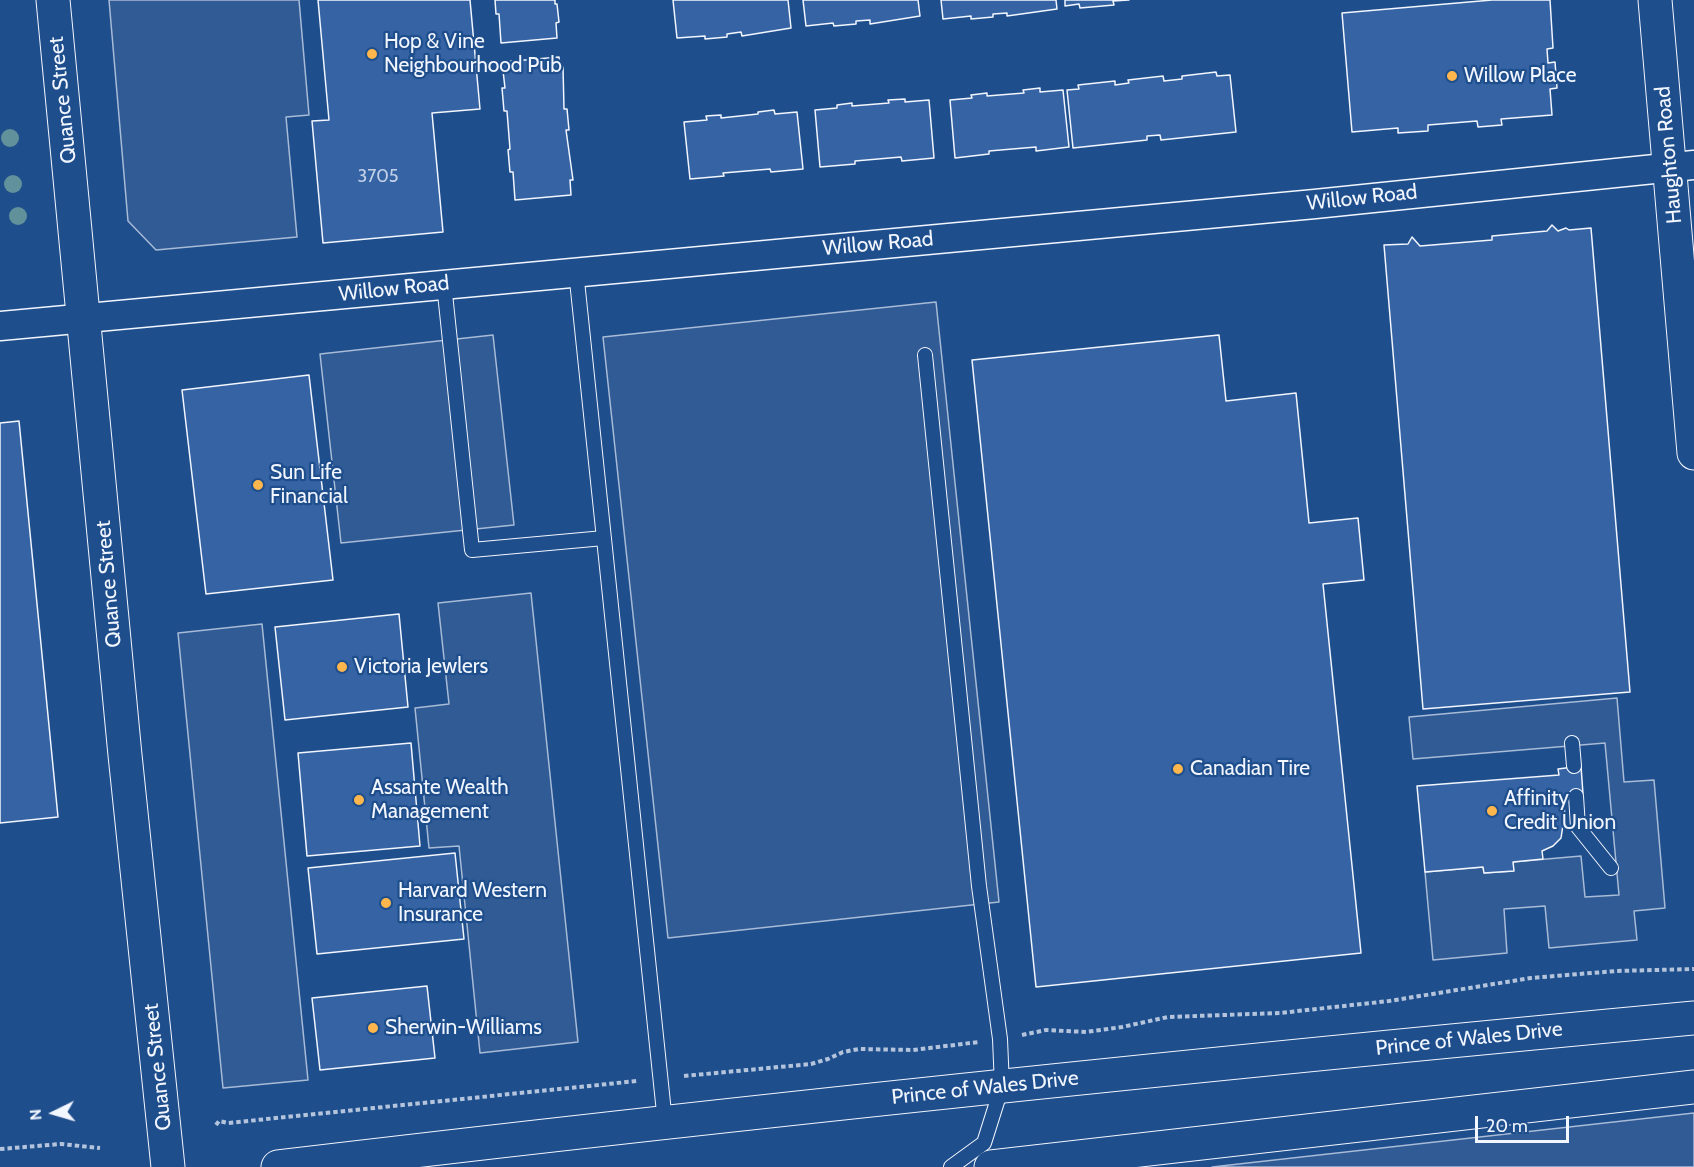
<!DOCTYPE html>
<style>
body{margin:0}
#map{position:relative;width:1694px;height:1167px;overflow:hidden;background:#1f4e8c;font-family:Cabin,sans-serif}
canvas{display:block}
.north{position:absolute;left:24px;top:1083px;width:60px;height:60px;-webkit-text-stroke:4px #1f4e8c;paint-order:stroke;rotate:265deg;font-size:16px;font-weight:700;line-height:24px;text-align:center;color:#f2f6ff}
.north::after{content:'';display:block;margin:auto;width:21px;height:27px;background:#f2f6ff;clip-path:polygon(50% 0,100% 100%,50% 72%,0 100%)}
.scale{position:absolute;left:1475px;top:1116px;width:94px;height:27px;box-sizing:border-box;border:3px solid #f2f6ff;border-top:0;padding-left:8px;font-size:18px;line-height:21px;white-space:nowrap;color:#f2f6ff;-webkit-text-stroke:4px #1f4e8c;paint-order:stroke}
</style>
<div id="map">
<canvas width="1694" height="1167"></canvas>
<div class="north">N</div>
<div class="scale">20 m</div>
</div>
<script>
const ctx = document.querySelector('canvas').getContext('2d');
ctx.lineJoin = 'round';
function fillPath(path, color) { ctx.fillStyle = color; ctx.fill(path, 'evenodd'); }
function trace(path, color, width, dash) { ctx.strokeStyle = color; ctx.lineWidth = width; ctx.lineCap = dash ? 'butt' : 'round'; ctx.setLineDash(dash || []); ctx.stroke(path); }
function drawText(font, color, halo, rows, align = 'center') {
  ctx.font = font + ' Cabin,sans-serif'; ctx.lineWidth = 4.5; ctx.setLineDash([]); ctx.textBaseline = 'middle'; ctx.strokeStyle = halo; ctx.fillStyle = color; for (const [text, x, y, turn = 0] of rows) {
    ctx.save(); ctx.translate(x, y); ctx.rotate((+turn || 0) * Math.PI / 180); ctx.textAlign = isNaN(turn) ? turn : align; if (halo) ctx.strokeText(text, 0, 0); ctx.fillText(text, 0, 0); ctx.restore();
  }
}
const built = new Path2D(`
 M109,0H299L309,115L286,117L297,237L156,250L128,221Z
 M936,302L999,902L668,938L603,337Z
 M493,335L514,525L341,543L320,354Z
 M531,593L578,1042L480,1053L459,846L429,848L415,708L449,704L438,603Z
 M262,624L308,1080L223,1088L178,633Z
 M1617,698L1624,782L1654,780L1665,908L1634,911L1637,940L1549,948L1545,906L1504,909L1507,953L1433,960L1425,872L1483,867L1484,873L1513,871V862L1581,856L1585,897L1619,895L1605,743L1413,759L1409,717Z
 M1694,1113V1167H1212Z`);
fillPath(built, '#305b95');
trace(built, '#a8bbd7', 1.5);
const building = new Path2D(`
 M318,0H470L480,109L432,113L443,232L323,243L312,121L329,120Z
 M495,0H555V4H557L559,22L556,23L557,38L501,43L499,14H496Z
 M673,0H788L791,28L742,36L741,32L727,34V37L705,39V36L677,38Z
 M803,0H918L920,16L870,24V20L856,21V24L834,26L833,23L806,26Z
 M941,0H1056L1057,9L1007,16V13L993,14V17L971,19V16L943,19Z
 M1065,0H1129L1113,1L1114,5L1080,8L1079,4L1065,6Z
 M1492,0H1550L1553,48L1547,49L1548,63L1555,62L1557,88L1550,89L1552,115L1501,119L1502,125L1478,127L1477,121L1428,125V131L1398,133V128L1352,132L1342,13Z
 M559,57L560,68L563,67L564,109H567L569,130H566L573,180H570L571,195L515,200L513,172H510L508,150L510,149L507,111H504L502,88H505L502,62Z
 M1216,72L1217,76L1230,75L1236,132L1161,140L1160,135L1147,136V140L1073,148L1067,90L1079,89L1078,85L1115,81V85L1129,83L1128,80L1163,76L1164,81L1182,79V76Z
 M1040,88V92L1063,90L1069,147L1036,151V147L989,151V154L955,158L950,100L972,98L971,95L987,93V96L1024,93L1023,90Z
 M905,99V102L929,100L934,158L902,161L901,157L855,161V164L820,167L815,110L837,108V105L852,103V106L889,103L888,100Z
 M774,110L775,114L797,112L803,169L771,172L770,169L723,173L724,176L690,179L684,122L707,120L706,116L721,115V118L758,114V112Z
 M1552,225L1558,231L1566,228L1569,230L1591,228L1630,692L1423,709L1384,245L1408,244L1412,237L1420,246L1492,240V236L1547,231Z
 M1219,335L1226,401L1296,393L1309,523L1358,518L1364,580L1323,584L1361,953L1036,987L972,360Z
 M309,375L333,580L206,594L182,390Z
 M19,421L58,817L0,823V423Z
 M399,614L408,707L285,720L275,627Z
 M411,743L420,846L307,856L298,753Z
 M1581,766L1583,794L1563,797L1566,825H1563L1561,838L1553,846L1542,851L1543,859L1513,862L1514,871L1484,873L1483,867L1425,872L1417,786L1559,775L1558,769Z
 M455,853L464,939L317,954L308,868Z
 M427,986L435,1058L320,1070L312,998Z`);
fillPath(building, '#3563a3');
trace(building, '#f2f6ff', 1.5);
const service = new Path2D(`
 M576,271L665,1122
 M444,284L472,550L604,538
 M925,355L979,886L1000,1039L1002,1086L984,1143L951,1167
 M1572,743L1574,766
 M1576,796L1578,827L1611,868`);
const minor = new Path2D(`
 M0,326L1315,204L1694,165`);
const tertiary = new Path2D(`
 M53,0L125,755L168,1167
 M1655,0L1694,453`);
const secondary = new Path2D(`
 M278,1167C749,1111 1221,1062 1694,1018
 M991,1167L1694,1087`);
trace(service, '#f2f6ff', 16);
trace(minor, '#f2f6ff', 31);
trace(tertiary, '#f2f6ff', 35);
trace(secondary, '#f2f6ff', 35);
trace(new Path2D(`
 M1022,1035L1046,1030L1086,1032L1122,1027L1168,1017L1280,1013L1389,1001L1531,978L1616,971L1694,969
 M684,1076L811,1064L828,1059L843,1052L859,1049L913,1050L979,1042
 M216,1125L219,1121L228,1123L637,1081
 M0,1149L61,1144L100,1148`), '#b3c4dc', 4, [4.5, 3]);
trace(service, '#1f4e8c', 14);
trace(minor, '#1f4e8c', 28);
trace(tertiary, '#1f4e8c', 33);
trace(secondary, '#1f4e8c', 33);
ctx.fillStyle = '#61919a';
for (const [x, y] of [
 [10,138],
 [13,184],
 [18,216]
]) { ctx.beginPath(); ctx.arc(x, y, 9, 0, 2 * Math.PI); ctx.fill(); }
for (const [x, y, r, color] of [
 [372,54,6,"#ffb74d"],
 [1452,76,6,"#ffb74d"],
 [258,485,6,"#ffb74d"],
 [342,667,6,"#ffb74d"],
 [1178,769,6,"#ffb74d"],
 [359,800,6,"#ffb74d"],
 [1492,811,6,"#ffb74d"],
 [386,903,6,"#ffb74d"],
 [373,1028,6,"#ffb74d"]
]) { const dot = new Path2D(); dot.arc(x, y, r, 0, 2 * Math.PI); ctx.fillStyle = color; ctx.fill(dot); trace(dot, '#1f4e8c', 2); }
drawText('18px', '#c3d1e8', null, [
 ["3705",378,177]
]);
drawText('21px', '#f2f6ff', '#1f4e8c', [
 ["Hop & Vine",384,42],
 ["Neighbourhood Pub",384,66],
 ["Willow Place",1464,76],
 ["Sun Life",270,473],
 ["Financial",270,497],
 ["Victoria Jewlers",354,667],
 ["Canadian Tire",1190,769],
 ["Assante Wealth",371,788],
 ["Management",371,812],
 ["Affinity",1504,799],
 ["Credit Union",1504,823],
 ["Harvard Western",398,891],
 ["Insurance",398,915],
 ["Sherwin-Williams",385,1028]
], 'left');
drawText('21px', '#f2f6ff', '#1f4e8c', [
 ["Quance Street",63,100,-96],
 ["Haughton Road",1669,155,-95],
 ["Willow Road",1362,198,-6],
 ["Willow Road",878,244,-5],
 ["Willow Road",394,289,-6],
 ["Quance Street",109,584,-95],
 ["Prince of Wales Drive",1469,1039,-6],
 ["Quance Street",158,1067,-96],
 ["Prince of Wales Drive",985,1088,-6]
]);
</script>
